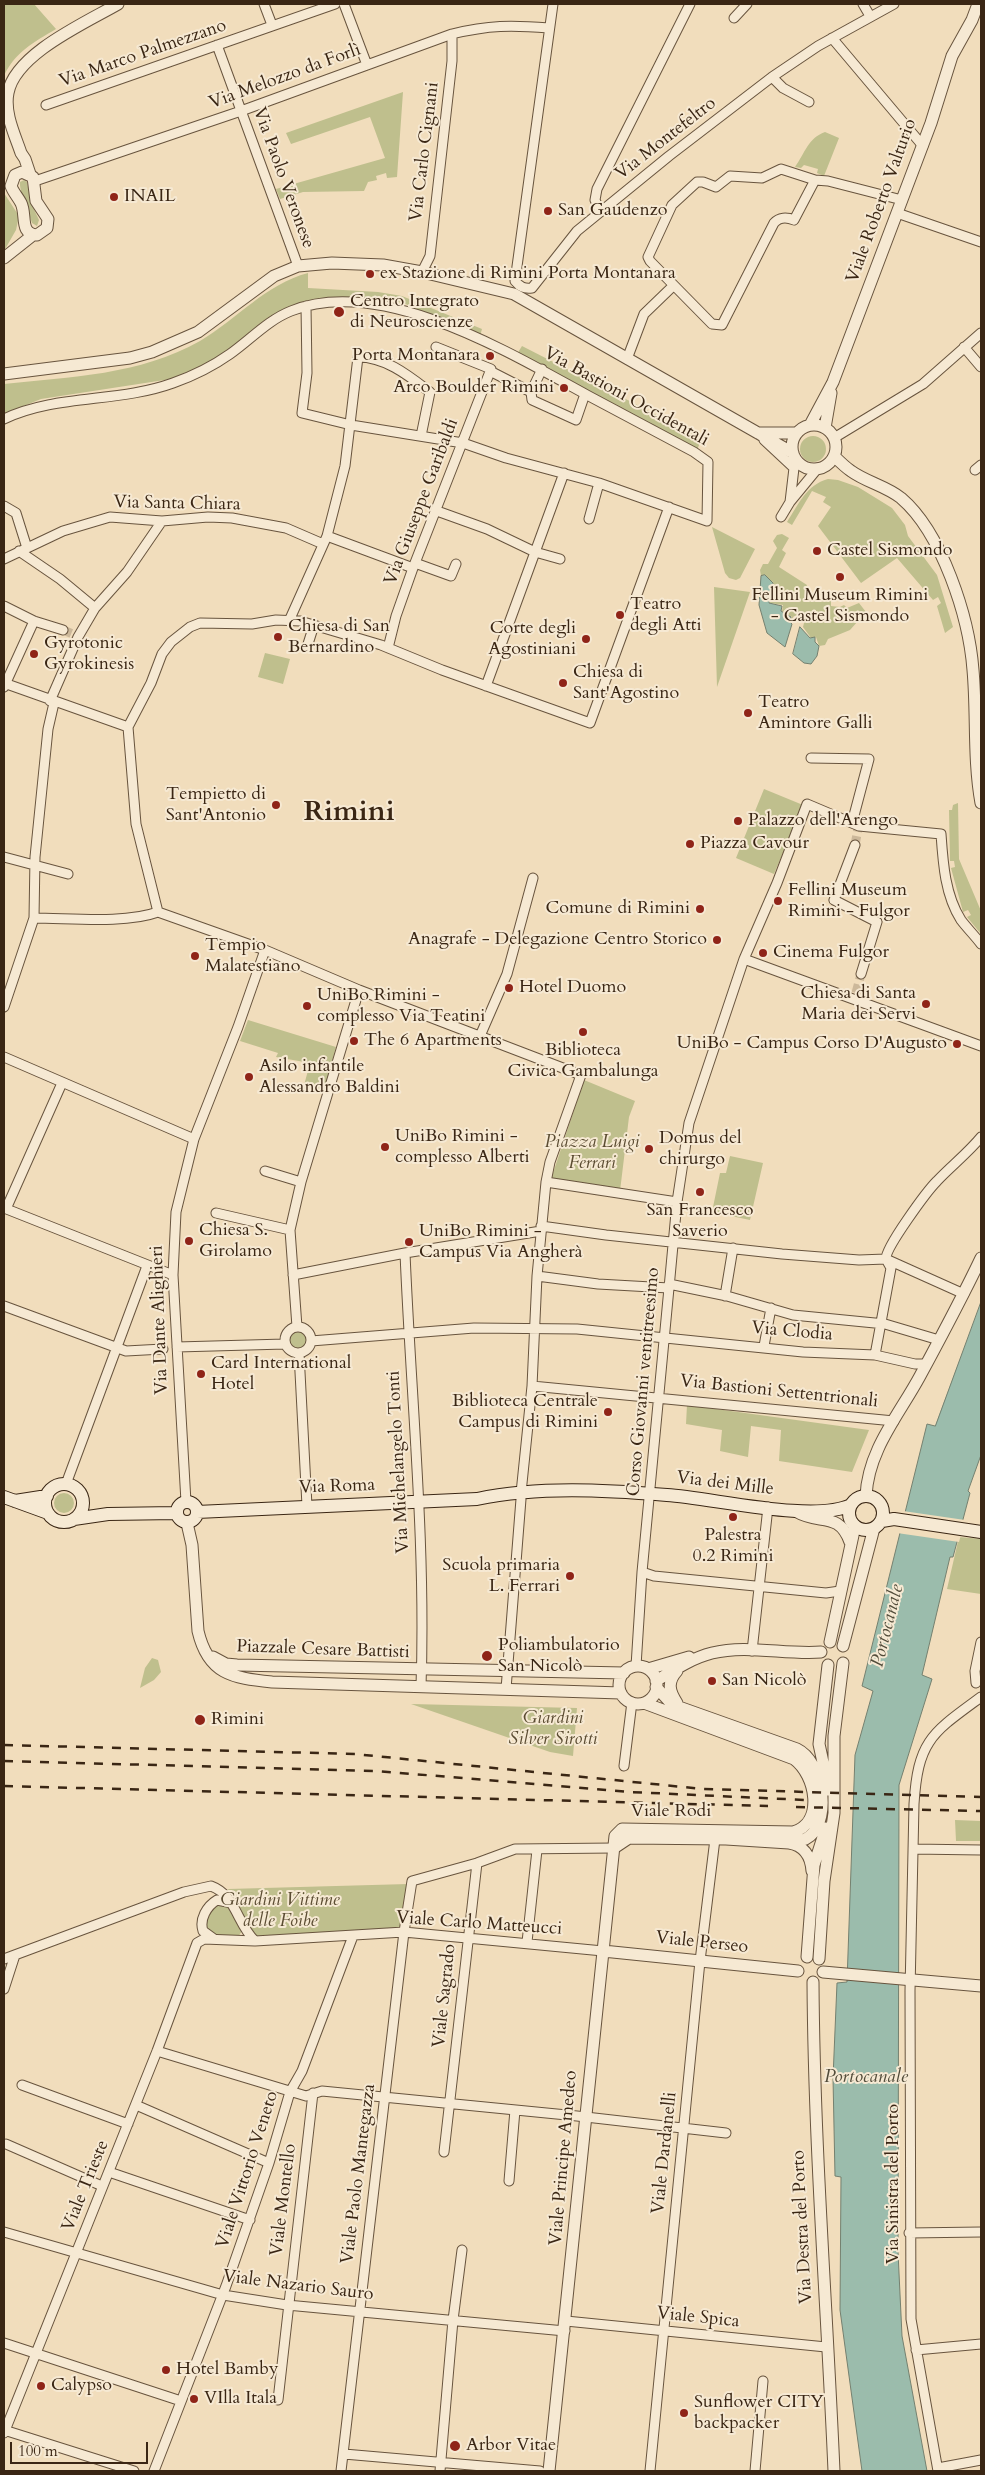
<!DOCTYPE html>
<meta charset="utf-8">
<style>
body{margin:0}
#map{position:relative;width:985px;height:2475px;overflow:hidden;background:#f1ddbc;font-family:Cardo,serif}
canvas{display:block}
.frame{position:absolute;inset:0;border:5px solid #3a2614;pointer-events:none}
.scale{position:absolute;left:10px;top:2442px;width:138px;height:22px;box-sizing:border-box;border:2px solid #3a2614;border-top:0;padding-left:6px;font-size:15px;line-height:18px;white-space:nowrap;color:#3a2614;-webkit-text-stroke:4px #f6e9d3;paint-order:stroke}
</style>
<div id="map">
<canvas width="985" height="2475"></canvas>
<div class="frame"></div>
<div class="scale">100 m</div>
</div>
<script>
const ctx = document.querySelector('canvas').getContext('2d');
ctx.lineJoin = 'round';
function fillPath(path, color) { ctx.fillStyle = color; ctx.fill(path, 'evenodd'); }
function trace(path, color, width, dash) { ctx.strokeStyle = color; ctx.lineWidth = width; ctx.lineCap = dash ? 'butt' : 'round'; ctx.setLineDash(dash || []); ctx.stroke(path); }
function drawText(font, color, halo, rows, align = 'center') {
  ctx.font = font + ' Cardo,serif'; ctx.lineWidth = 4; ctx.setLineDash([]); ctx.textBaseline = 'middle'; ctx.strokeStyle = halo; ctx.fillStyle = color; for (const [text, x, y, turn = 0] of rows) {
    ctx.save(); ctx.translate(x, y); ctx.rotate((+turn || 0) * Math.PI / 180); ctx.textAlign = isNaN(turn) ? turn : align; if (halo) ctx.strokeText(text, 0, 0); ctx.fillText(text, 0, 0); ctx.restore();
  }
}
fillPath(new Path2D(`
 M4,4H34L56,29C34,42 14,53 4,76Z
 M403,92L397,177L387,178L386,173L376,176L377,180L368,182L364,191L303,192L280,199L276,189L385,158L370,117L291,144L286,133Z
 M825,132L839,138L824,176L817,173L818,169L804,165L801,168L795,167C805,153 808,138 825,132Z
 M24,180L27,182L31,203L39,220L37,226L32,223C29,212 19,191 20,182Z
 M4,193L19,216L16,230L4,251Z
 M308,273V288L378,292L402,296L482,329L480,336L403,303L383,299L330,298L290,308L228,352L201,367L171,379L41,399L4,414V384C70,377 140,375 200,341C237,319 266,284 308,273Z
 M522,346L702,438L697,450L517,354Z
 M800 449a13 13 0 1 1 26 0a13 13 0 1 1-26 0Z
 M828,479L838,480L858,487L892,508L905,525L908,536L937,575L953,627L945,633L937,606L941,603L938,597L933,600L897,558L861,583L818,526L831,507L823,502L826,497L812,491L792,525L787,522C799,504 806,485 828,479Z
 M712,527L755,549L740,578L736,580L729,578L725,573Z
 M782,534L789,538L782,550L786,553L779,567L807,585L805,590L816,596L822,590L831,600V606L840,607L844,605L847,608L859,603L866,612L850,630L828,639L825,645L819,646L816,637L811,638L803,627L805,619L794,616L790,622L792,617L782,611L783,605L770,603L773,582L767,579L765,575L761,576L760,570L763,564H768L777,548L773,541L777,535Z
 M714,587L750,592L717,687Z
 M265,653L290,659L283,684L258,677Z
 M764,789L803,805L774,874L736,858Z
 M958,803L959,859L981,911V934L967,917L971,915L968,910L963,912L951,868L955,867L954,861H950L949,810H952L953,805Z
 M248,1020L336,1047L323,1094L303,1089L310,1063L276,1057L278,1053L240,1041Z
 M584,1080L635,1101L629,1117L620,1191L551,1179Z
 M730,1156L763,1163L750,1220L712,1212L720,1173H726Z
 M289 1341a9 9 0 1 1 18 0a9 9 0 1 1-18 0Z
 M687,1405L847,1427L869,1430L852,1472L779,1461L781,1430L751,1426L748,1457L720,1451L722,1430L686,1424Z
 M54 1503a10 10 0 1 1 20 0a10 10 0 1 1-20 0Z
 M959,1537L981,1539V1594L947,1589Z
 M152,1658L158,1660L161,1672L154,1680L140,1688L145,1668Z
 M411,1704L577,1708L573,1756L550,1752Z
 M955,1820L981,1821V1841H956Z
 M408,1884L401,1929L257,1937L248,1929L228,1889Z
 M219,1903L230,1906L242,1931L238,1937C223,1938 213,1939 204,1925L212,1906Z`), '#bfbf8d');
const water = new Path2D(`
 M765,575L773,583L769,603L782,606L781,611L791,617L790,622L792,624L785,647L767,633L759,605L761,576Z
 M800,627L810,638L815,637V642L819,646L817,656L811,664L804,663L793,654Z
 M981,1302V1455L968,1491L970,1493L953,1557H950L922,1675L932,1679L899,1785L898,2252L902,2336L927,2471H862L840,2310L841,2177L835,2176L833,2078L837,1983L847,1982L855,1755L873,1691L862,1686L927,1424L935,1426Z`);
fillPath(water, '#9bbcac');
trace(water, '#74806f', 1);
fillPath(new Path2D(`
 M903,1511L965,1520L959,1542L897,1533Z`), '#f1ddbc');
trace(new Path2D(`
 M63,630L75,635
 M855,845L858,829
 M856,993L861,974`), '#ccb89a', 9, [9, 4.5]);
const minor = new Path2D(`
 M264,4L272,25
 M344,4L367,65
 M553,4L515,281C520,287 524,289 532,288L577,231L669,156L772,77L818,46L894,4
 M863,4L870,16
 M734,18L747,4
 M832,38L923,146
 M217,45L298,266
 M772,77L783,88L809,102
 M46,105L335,4
 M815,180L794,220C787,217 779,217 774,223L722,325L712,324L650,261L648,257L672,205L697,182H703L716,187L730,176L762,178L781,169L815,180L828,181L902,200
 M35,181L241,111L452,34C489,25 511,25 549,28
 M600,211L595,200L597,189L690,4
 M897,213L981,242
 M422,272L430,256L452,61V34
 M964,347L981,367
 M627,359L644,314L673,286
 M542,369L531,392L532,400L576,420L585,394
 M490,371L531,392
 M4,419C57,394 118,403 173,383C193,376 213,366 230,354C250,340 268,320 291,311C381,275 510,353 587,395C623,414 658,433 694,452L708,462L707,521L599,483L506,458L463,443L351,425L302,413L307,373L306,306
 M834,438L923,384L981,333
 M764,440L794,468
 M975,470L981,465
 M790,502L794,468L798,462
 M4,506L16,513L27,548
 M437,511L487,529L535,552L560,559
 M781,517L790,502L818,468
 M589,519L599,483
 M327,536L413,568
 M19,551L60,579L95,608
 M4,559L63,531L110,517L162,521L208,517L232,518L286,528L323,544
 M415,563L451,576L456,564
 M4,606L34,621L63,630
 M289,621L327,536L345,466L358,357C386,357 409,376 430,392L421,436
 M307,647L314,625
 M388,648L396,616L413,568L491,369L436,347
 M4,683L128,727
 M486,686L564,473
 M4,687L34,621
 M50,701L78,637L95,608L127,572L162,521
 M811,758L869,759L852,823
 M855,845L834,900L877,922L861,974
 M4,857L68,874
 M158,912L136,824L128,727L151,683L162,654L171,642L190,627L200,623L252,624L276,620L300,621L381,645L442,670L590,723L669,507
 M158,912L265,950L359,990L581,1075L550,1162L546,1182L537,1276L532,1386L521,1493
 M34,918C70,918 125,924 158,912
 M744,959L981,1046
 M4,1007L34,918L35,857L48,729L54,703
 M480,1036L507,974L533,878
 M4,1057L194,1139
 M265,1171L301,1182
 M546,1182L677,1202
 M4,1208L173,1275
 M6,1209L62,1083
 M216,1213L290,1230
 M541,1226L606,1235L782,1254L859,1260L886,1259L964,1294
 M405,1253C411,1398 426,1542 421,1687
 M886,1259C885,1248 927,1191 937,1181C951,1166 968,1153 981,1137
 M293,1275L405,1253L541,1231
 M537,1276L598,1284L669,1288
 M669,1284L727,1296L793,1315L885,1324L939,1340
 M725,1296L733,1248
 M4,1306L126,1351L163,1349
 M297,1327L290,1230L301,1182L359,990
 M285 1340a13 13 0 1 1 26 0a13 13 0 1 1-26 0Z
 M311,1341L474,1328L577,1329L803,1352L875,1355L915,1364H926
 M764,1346L771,1308
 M177,1347L285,1344
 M299,1353L307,1506
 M875,1355L891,1268L886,1259
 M532,1386L894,1421
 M66,1484L147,1266
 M186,1502L173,1275L176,1212L194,1139L238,1027L265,950
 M642,1572L654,1576L826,1593L840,1591
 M752,1651L768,1507
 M636,1666L642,1572L669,1288L677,1202L689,1123L744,959L777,883L807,804L859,826L941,834C943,863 945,895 961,920C967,928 975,936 981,944
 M976,1683L975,1671L981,1642
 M506,1689L521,1499
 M624,1766L632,1702
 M913,1849L981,1850
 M214,1939L203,1931C199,1919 207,1906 217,1900L232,1903
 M527,1942L537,1850
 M4,1959L184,1892L211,1886C236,1895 237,1924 255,1941
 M4,1989L15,1955
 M157,2051L306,2096L322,2091L577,2116L726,2133
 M22,2085L128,2124
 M136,2105L269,2163
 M6,2144L102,2186
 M444,2152L477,1863
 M109,2172L250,2220
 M509,2181L515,2110
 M4,2232L223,2295L287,2305L565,2331
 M909,2233L981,2232
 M566,2321L826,2347
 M4,2343L181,2401
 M916,2350L981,2344
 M278,2400L313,2093
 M4,2430L134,2471
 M4,2433L157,2051L197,1943L204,1939L255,1941L404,1932L603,1951
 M344,2454L540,2471
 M938,2468L981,2460
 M154,2471L226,2286L269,2163L290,2092L302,2071L353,1936
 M341,2471L404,1932L412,1881L477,1863L515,1849L614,1848
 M440,2471L453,2320L462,2250
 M650,2471L700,1961L715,1839
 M755,2471L763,2381
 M938,2471L911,2319L910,1991L914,1804C918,1740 932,1733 981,1697`);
const tertiary = new Path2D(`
 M22,172L33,177L36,201L48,219L47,228L37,235C19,234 27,215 21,203C18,197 13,192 11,186L15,175Z
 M30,174L25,159L21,153C15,135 4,113 8,93C15,54 85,23 118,4
 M4,258L33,235
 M4,374L130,358L152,352L198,332L274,276L298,266L332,263L383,265L422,272L514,294L793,453
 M810,425L833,382L931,123L952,56L972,20L978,4
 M792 447a22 22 0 1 1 44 0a22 22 0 1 1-44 0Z
 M825,428L831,393
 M758,433H797
 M834,456C839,461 845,467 851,471C866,482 886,486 901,498C942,533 969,617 973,670C977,714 973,759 981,803
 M866,1496C868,1450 899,1415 920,1376C941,1337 962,1298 981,1258
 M797,1512C819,1525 839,1511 850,1542
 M187,1523L192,1545L198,1631C208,1674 232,1678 272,1682L621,1693
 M830,1642L855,1526
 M843,1646L874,1528
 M213,1657L226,1664L237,1665L624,1673
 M828,1665L819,1744L829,1790
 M619 1685a19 19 0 1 1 38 0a19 19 0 1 1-38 0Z
 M648,1669L689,1657
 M656,1681C674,1670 692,1658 712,1653C747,1644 786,1655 821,1652
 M656,1687L669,1701L679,1707L797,1749C822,1761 832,1817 810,1836C804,1841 797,1842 789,1843
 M677,1703C669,1691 667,1682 677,1671
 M614,1848L629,1838L726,1839L789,1843C803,1845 811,1856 812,1871
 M603,1951L798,1971
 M807,1957L814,1865L826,1828
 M819,1959L824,1881L834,1813V1736L843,1663
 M823,1972L981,1986
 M813,1982C814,2145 827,2308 834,2471
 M549,2471L615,1836L622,1829L793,1832C825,1823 816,1775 794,1759L644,1703`);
const secondary = new Path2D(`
 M45 1503a19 19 0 1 1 38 0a19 19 0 1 1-38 0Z
 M849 1513a17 17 0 1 1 34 0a17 17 0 1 1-34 0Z
 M4,1497L48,1513
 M15,1501L47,1496
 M177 1512a10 10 0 1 1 20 0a10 10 0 1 1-20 0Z
 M197,1512L477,1499C539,1486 605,1490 667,1495C713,1498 813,1523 851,1505
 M74,1519L108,1514L176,1513
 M882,1521L894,1519L981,1532`);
trace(minor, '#68543e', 11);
trace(tertiary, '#68543e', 13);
trace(secondary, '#3a2614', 14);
trace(minor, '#f6e9d3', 9);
trace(tertiary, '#f6e9d3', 11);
trace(secondary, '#f6e9d3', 12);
trace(new Path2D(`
 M4,1745L355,1754L703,1789L981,1797
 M4,1761L377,1771L630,1792L806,1800
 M4,1786L768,1806
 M796,1807L981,1811`), '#3a2614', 2.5, [9, 9]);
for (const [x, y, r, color] of [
 [114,197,5,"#8f2418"],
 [548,211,5,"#8f2418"],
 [370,274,5,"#8f2418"],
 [339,312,6,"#8f2418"],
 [490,356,5,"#8f2418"],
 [564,388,5,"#8f2418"],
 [817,551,5,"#8f2418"],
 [840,577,5,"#8f2418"],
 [620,615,5,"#8f2418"],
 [278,637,5,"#8f2418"],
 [586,639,5,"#8f2418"],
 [34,654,5,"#8f2418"],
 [563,683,5,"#8f2418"],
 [748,713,5,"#8f2418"],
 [276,805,5,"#8f2418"],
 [738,821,5,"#8f2418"],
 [690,844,5,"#8f2418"],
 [778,901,5,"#8f2418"],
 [700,909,5,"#8f2418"],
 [717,940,5,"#8f2418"],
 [763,953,5,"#8f2418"],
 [195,956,5,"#8f2418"],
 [509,988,5,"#8f2418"],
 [926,1004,5,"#8f2418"],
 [307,1006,5,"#8f2418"],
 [583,1032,5,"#8f2418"],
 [354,1041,5,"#8f2418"],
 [957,1044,5,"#8f2418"],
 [249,1077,5,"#8f2418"],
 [385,1147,5,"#8f2418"],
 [649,1149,5,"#8f2418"],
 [700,1192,5,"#8f2418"],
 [189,1241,5,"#8f2418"],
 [409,1242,5,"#8f2418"],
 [201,1374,5,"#8f2418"],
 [608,1412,5,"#8f2418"],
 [733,1517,5,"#8f2418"],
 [570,1576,5,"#8f2418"],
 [487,1656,6,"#8f2418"],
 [712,1681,5,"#8f2418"],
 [200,1720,6,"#8f2418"],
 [166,2370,5,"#8f2418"],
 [41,2386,5,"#8f2418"],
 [194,2399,5,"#8f2418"],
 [684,2413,5,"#8f2418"],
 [455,2446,6,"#8f2418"]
]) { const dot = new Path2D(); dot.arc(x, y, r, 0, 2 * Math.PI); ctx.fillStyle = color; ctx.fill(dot); trace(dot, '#f6e9d3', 2); }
drawText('18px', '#3a2614', '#f6e9d3', [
 ["Via Marco Palmezzano",143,54,-19],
 ["Via Melozzo da Forlì",285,77,-20],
 ["Via Montefeltro",666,139,-38],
 ["Via Carlo Cignani",425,152,-83],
 ["Via Paolo Veronese",283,178,70],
 ["Viale Roberto Valturio",882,201,-70],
 ["Via Bastioni Occidentali",626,397,29],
 ["Via Giuseppe Garibaldi",422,502,-69],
 ["Via Santa Chiara",177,504,1],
 ["Via Dante Alighieri",160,1320,-92],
 ["Via Clodia",792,1332,5],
 ["Corso Giovanni ventitreesimo",644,1382,-85],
 ["Via Bastioni Settentrionali",779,1392,6],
 ["Via Michelangelo Tonti",399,1462,-93],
 ["Via dei Mille",725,1484,7],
 ["Via Roma",337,1487,-2],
 ["Piazzale Cesare Battisti",323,1650,2],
 ["Viale Rodi",671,1812],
 ["Viale Carlo Matteucci",479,1924,4],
 ["Viale Perseo",702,1943,6],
 ["Viale Sagrado",445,1996,-84],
 ["Viale Dardanelli",665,2153,-84],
 ["Viale Principe Amedeo",564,2158,-85],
 ["Viale Vittorio Veneto",248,2170,-72],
 ["Viale Paolo Mantegazza",359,2174,-83],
 ["Via Sinistra del Porto",894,2184,-90],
 ["Viale Trieste",86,2186,-68],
 ["Viale Montello",284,2200,-83],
 ["Via Destra del Porto",803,2227,-93],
 ["Viale Nazario Sauro",298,2286,7],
 ["Viale Spica",698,2318,6]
]);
drawText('18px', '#3a2614', '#f6e9d3', [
 ["INAIL",124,197],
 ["San Gaudenzo",558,211],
 ["ex Stazione di Rimini Porta Montanara",380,274],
 ["Centro Integrato",350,302],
 ["di Neuroscienze",350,323],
 ["Porta Montanara",480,356,"right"],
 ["Arco Boulder Rimini",554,388,"right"],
 ["Castel Sismondo",827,551],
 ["Fellini Museum Rimini",840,596,"center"],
 ["- Castel Sismondo",840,617,"center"],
 ["Teatro",630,605],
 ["degli Atti",630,626],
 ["Chiesa di San",288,627],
 ["Bernardino",288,648],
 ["Corte degli",576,629,"right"],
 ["Agostiniani",576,650,"right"],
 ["Gyrotonic",44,644],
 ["Gyrokinesis",44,665],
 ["Chiesa di",573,673],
 ["Sant'Agostino",573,694],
 ["Teatro",758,703],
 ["Amintore Galli",758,724],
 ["Tempietto di",266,795,"right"],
 ["Sant'Antonio",266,816,"right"],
 ["Palazzo dell'Arengo",748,821],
 ["Piazza Cavour",700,844],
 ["Fellini Museum",788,891],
 ["Rimini - Fulgor",788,912],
 ["Comune di Rimini",690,909,"right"],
 ["Anagrafe - Delegazione Centro Storico",707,940,"right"],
 ["Tempio",205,946],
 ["Malatestiano",205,967],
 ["Cinema Fulgor",773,953],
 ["Hotel Duomo",519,988],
 ["Chiesa di Santa",916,994,"right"],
 ["Maria dei Servi",916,1015,"right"],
 ["UniBo Rimini -",317,996],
 ["complesso Via Teatini",317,1017],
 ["The 6 Apartments",364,1041],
 ["UniBo - Campus Corso D'Augusto",947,1044,"right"],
 ["Biblioteca",583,1051,"center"],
 ["Civica Gambalunga",583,1072,"center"],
 ["Asilo infantile",259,1067],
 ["Alessandro Baldini",259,1088],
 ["UniBo Rimini -",395,1137],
 ["complesso Alberti",395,1158],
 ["Domus del",659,1139],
 ["chirurgo",659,1160],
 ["San Francesco",700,1211,"center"],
 ["Saverio",700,1232,"center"],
 ["Chiesa S.",199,1231],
 ["Girolamo",199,1252],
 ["UniBo Rimini -",419,1232],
 ["Campus Via Angherà",419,1253],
 ["Card International",211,1364],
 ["Hotel",211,1385],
 ["Biblioteca Centrale",598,1402,"right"],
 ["Campus di Rimini",598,1423,"right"],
 ["Palestra",733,1536,"center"],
 ["0.2 Rimini",733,1557,"center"],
 ["Scuola primaria",560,1566,"right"],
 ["L. Ferrari",560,1587,"right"],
 ["Poliambulatorio",498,1646],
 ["San Nicolò",498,1667],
 ["San Nicolò",722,1681],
 ["Rimini",211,1720],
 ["Hotel Bamby",176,2370],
 ["Calypso",51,2386],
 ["VIlla Itala",204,2399],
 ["Sunflower CITY",694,2403],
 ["backpacker",694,2424],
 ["Arbor Vitae",466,2446]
], 'left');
drawText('italic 18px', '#5b4c32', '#f6e9d3', [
 ["Piazza Luigi",592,1143],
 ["Ferrari",592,1164],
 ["Giardini",553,1719],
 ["Silver Sirotti",553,1740],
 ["Giardini Vittime",280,1901],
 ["delle Foibe",280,1922]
]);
drawText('italic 19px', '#524c3a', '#f6e9d3', [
 ["Portocanale",888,1626,-76],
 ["Portocanale",866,2078]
]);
drawText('bold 28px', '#3a2614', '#f6e9d3', [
 ["Rimini",349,814]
]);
</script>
